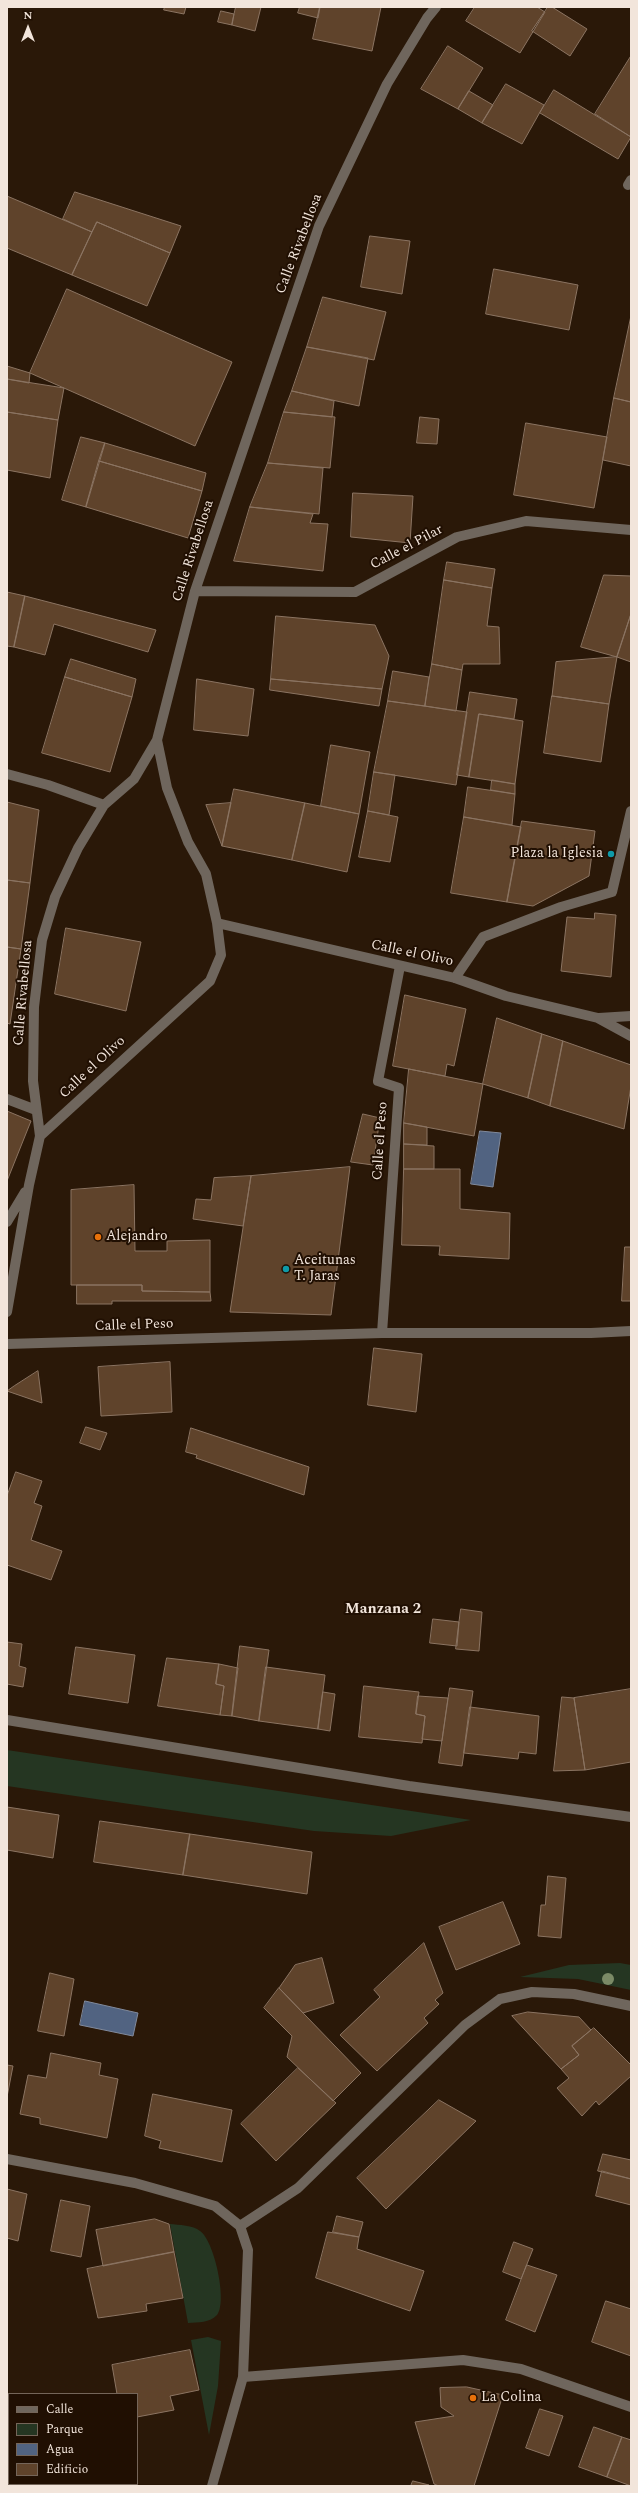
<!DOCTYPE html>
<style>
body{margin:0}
#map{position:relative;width:638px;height:2493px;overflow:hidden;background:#2a1808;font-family:Spectral,serif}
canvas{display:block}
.frame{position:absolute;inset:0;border:8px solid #f2e5db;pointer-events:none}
.legend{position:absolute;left:8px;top:2393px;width:130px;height:92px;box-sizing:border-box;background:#200f02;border:1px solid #746559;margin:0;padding:5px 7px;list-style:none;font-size:12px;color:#f2e5db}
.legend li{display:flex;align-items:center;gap:8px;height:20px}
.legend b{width:20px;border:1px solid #746559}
.north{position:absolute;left:8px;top:8px;width:40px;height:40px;-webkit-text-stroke:3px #200f02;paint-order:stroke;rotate:0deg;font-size:11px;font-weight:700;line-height:16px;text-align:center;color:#f2e5db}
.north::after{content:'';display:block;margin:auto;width:14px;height:18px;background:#f2e5db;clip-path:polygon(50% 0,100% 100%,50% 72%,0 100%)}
</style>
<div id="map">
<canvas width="638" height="2493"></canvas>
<div class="frame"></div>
<ul class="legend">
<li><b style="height:5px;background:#6f665d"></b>Calle</li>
<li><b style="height:11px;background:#253622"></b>Parque</li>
<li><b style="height:11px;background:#516381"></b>Agua</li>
<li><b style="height:11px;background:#5f432b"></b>Edificio</li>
</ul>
<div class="north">N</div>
</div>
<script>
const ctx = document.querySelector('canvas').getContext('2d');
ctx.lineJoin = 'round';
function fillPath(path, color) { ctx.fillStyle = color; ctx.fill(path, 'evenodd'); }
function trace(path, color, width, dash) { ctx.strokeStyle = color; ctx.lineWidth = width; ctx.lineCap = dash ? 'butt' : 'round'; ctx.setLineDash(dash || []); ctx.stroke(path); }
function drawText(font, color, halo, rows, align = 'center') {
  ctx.font = font + ' Spectral,serif'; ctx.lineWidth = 4; ctx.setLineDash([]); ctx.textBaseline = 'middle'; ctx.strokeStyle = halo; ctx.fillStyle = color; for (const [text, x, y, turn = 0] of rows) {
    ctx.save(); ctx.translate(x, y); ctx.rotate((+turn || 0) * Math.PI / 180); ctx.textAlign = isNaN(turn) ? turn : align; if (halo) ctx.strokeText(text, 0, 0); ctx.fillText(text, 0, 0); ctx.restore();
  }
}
fillPath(new Path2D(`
 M7,1750L471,1820L391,1836L314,1831L7,1786Z
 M620,1963L631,1965V1990L578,1979L520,1977L569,1965Z
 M170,2224C179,2225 193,2225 200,2231C214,2240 228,2302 217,2315C210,2323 198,2322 188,2323Z
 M208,2337L221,2341L218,2386L209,2435L191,2340Z`), '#253622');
const water = new Path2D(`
 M480,1131L501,1133L493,1187L471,1184Z
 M85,2001L138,2013L133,2036L80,2025Z`);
fillPath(water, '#516381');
trace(water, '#818a9c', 1);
const building = new Path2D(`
 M165,7H186L184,14L164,10Z
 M236,7H261L255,31L232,25Z
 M300,7H320L318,18L298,13Z
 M320,7H381L372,51L313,39Z
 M475,7H537L545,12L520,53L466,21Z
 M548,7H552L587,29L570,56L532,31Z
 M221,11L234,14L232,25L218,22Z
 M448,46L483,68L458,109L421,89Z
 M631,56V137L595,114Z
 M506,84L544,105L522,144L482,123Z
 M554,90L631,137L618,159L540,113Z
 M469,91L493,105L482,123L458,109Z
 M75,192L181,226L170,253L97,222L92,232L63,219Z
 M7,196L92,232L72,275L7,248Z
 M97,222L170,253L147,306L72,275Z
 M370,236L410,241L402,294L361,287Z
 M494,269L578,285L569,330L486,314Z
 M67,289L232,362L195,446L30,373Z
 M323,297L386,312L374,360L307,347Z
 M631,316V402L614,398Z
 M307,347L368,358L359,406L292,391Z
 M7,366L30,373L29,383L7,379Z
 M7,379L64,388L58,420L7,412Z
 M292,391L334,401L332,417L284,412Z
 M614,398L631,402V466L603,460Z
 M7,412L58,420L50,478L7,470Z
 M284,412L335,417L330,468L268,463Z
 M420,417L439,419L437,444L417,443Z
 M526,423L607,437L594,508L514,495Z
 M81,437L105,443L86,507L62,500Z
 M105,443L206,473L202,491L99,461Z
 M99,461L202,491L188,538L86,507Z
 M268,463L323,468L319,514L250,507Z
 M353,493L413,496L410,543L351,537Z
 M250,507L313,514L310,523L328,524L323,571L234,561Z
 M447,562L495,569L492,588L444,580Z
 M604,575L631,576V614L617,657L581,647Z
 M444,580L492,588L487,626L499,627L500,664H463L462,670L432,664Z
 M7,592L25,596L14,647L7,646Z
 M25,596L156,630L148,652L54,624L45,655L14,647Z
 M631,614V662L617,657Z
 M276,616L375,625L389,656L382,689L271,679Z
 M617,657L609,704L552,696L556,662Z
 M71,659L136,679L132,697L65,677Z
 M432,664L462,670L456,711L425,706Z
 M393,671L429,677L425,706L388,701Z
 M65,677L132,697L110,772L42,753Z
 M197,679L254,689L248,736L194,730Z
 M271,679L382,689L379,706L270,690Z
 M470,692L517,699L514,719L479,714L469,777L457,775Z
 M552,696L609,704L601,762L544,753Z
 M388,701L467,712L456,785L374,772Z
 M479,714L523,721L515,784L469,777Z
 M331,745L370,752L359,814L321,806Z
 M374,772L395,775L389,815L368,811Z
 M492,780L515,784V794L491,790Z
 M468,787L515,794L512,825L464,817Z
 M234,789L305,803L292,860L222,846Z
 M7,802L39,810L30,883L7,880Z
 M231,803L222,846L206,805Z
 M305,803L359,814L347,872L292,860Z
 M368,811L398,817L390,862L359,857Z
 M464,817L521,827L507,902L451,893Z
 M522,821L595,831L589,876L533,906L507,902Z
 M7,880L30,883L21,949L7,947Z
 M595,913L616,915L611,977L561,971L567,917L594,919Z
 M66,928L141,942L126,1011L55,994Z
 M7,947L21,949L10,1024L7,1023Z
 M405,995L466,1009L454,1066L447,1064L445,1076L393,1066Z
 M497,1018L542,1034L528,1098L483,1084Z
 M542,1034L563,1041L550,1106L528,1098Z
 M563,1041L631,1065V1086L624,1129L550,1106Z
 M409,1069L483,1084L474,1136L404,1123Z
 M7,1111L31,1121L7,1181Z
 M363,1114L380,1118L373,1165L351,1162Z
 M404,1123L427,1127V1145L404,1144Z
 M404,1144L434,1146V1169H404Z
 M350,1167L331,1315L230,1312L251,1176Z
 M404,1169H460V1209L510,1213L509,1259L439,1255L440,1246L402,1245Z
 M251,1176L243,1226L193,1219L196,1199L211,1200L214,1178Z
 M134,1185L135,1251H167V1241L210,1240V1292L142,1291V1285H71V1190Z
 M625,1247H631V1301H622Z
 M77,1285H142V1291L210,1292L211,1301H112V1304H77Z
 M374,1348L422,1354L416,1412L368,1405Z
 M170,1362L172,1412L101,1416L98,1367Z
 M38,1371L42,1403L7,1391L14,1386Z
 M86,1427L107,1433L100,1450L80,1443Z
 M191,1428L309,1467L304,1495L196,1458L197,1455L186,1452Z
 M16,1472L42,1481L34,1503L42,1506L31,1540L62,1551L51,1580L7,1565V1496Z
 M461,1609L482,1612L479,1651L456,1649Z
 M433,1619L459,1622L457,1646L430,1643Z
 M7,1642L22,1644L19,1666L26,1668L23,1687L7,1684Z
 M240,1646L269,1650L259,1721L232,1716Z
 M76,1647L135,1655L128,1703L69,1694Z
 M167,1658L219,1664L216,1684L224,1686L220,1715L158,1706Z
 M219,1664L238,1668L232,1716L220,1715L224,1686L216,1684Z
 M266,1667L325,1675L318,1729L259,1721Z
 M364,1686L419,1692L416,1714L425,1716L422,1743L359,1737Z
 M450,1688L473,1691L462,1766L439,1763Z
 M631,1689V1762L585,1770L574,1698Z
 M323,1692L335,1694L330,1731L318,1729Z
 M418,1696L448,1698L442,1741L422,1739L425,1716L416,1714Z
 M562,1697L574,1698L585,1770L554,1771Z
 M470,1707L539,1716L536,1754L519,1752L518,1759L464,1753Z
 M7,1807L59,1815L53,1858L7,1850Z
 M100,1821L190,1834L183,1875L94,1862Z
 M190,1834L312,1852L307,1894L183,1875Z
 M548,1876L566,1878L561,1938L538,1936L541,1905H545Z
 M503,1902L520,1944L456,1970L439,1927Z
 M424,1943L443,1993L435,2000L439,2004L424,2018L428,2023L377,2071L340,2035L380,1997L374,1990Z
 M322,1958L334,2003L303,2013L279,1988L295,1965Z
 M50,1973L74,1979L64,2036L38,2031Z
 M279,1988L361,2073L333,2101L287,2057L292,2036L264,2008Z
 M528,2012L579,2017L591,2030L572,2046L579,2055L561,2069L512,2016Z
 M594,2028L631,2065V2076L599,2105L596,2101L582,2116L557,2088L569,2078L561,2069L579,2055L572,2046Z
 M51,2053L101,2063L99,2075L118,2079L107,2138L40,2124V2118L20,2114L28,2075L46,2078Z
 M7,2065L13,2066L7,2097Z
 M298,2068L336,2103L276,2161L241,2124Z
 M153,2094L232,2110L222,2162L159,2148L161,2141L145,2136Z
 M439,2100L476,2121L386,2209L357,2178Z
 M603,2154L631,2160V2179L598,2171Z
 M602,2171L631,2179V2205L596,2196Z
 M7,2189L27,2194L18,2241L7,2238Z
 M61,2200L90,2206L81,2257L51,2251Z
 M337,2216L363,2222L359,2237L333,2232Z
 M155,2219L169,2224L174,2252L103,2266L96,2230Z
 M328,2232L359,2237L357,2249L424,2271L410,2311L316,2278Z
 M514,2242L533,2249L521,2279L503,2272Z
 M174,2252L183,2298L146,2304L147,2311L98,2318L87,2269Z
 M527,2265L557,2275L535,2332L506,2320Z
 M606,2301L631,2309V2356L592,2342Z
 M190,2350L199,2390L170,2396L174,2410L137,2417V2394H117L112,2365Z
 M467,2387L503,2395L474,2486H439L434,2484L415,2422L454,2416L441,2407L440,2388Z
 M540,2409L563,2416L549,2456L526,2448Z
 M594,2427L622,2437L607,2477L579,2467Z
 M622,2437L631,2440V2486L607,2477Z
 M7,2480H9V2484H56L57,2486H7Z
 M413,2481L429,2485L411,2486Z`);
fillPath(building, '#5f432b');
trace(building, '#8b7462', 1);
trace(new Path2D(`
 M628,185L631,180
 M195,591L355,592L457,537L526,521L631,530
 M7,774L48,785L104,805
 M217,923L455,978L506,996L598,1018L631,1036
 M455,978L483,937L561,907L612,892L631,811
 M599,1018L631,1016
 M7,1099L36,1110
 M40,1136L210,981L221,955L217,923L206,874L188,842L167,788L157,740
 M7,1222L25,1192
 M7,1312L29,1185L40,1136L33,1081L34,1007L42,940L55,897L78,848L104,805L134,779L157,740L195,591L319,226L387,84L427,18L436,7
 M382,1333L399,1088L378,1081L400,966
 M7,1344L382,1333H591L631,1331
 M7,1720L409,1786L631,1817
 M7,2159L135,2183L188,2198L215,2206L240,2226L248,2250L243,2377L212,2486
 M240,2226L298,2188L465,2025L500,1999L532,1992L574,1994L631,2006
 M243,2377L463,2360L521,2369L631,2407`), '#6f665d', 10);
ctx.fillStyle = '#7b8a66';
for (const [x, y] of [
 [608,1979]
]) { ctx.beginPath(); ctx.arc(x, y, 6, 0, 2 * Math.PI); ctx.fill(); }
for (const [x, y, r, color] of [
 [611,854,4,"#0f9aa8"],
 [98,1237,4,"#e8710a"],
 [286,1269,4,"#0f9aa8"],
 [473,2398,4,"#e8710a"]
]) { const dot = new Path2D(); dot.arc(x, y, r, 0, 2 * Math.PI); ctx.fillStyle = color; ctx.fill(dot); trace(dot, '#200f02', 1.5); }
drawText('14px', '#f2e5db', '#200f02', [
 ["Calle Rivabellosa",300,244,-69],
 ["Calle el Pilar",407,548,-28],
 ["Calle Rivabellosa",194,551,-72],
 ["Calle el Olivo",412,954,12],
 ["Calle Rivabellosa",24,993,-85],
 ["Calle el Olivo",93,1068,-43],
 ["Calle el Peso",381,1141,-86],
 ["Calle el Peso",134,1326,-2]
]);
drawText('14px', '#f2e5db', '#200f02', [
 ["Plaza la Iglesia",603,854,"right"],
 ["Alejandro",106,1237],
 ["Aceitunas",294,1261],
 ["T. Jaras",294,1277],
 ["La Colina",481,2398]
], 'left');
drawText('bold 15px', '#f2e5db', '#200f02', [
 ["Manzana 2",383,1610]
]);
</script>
